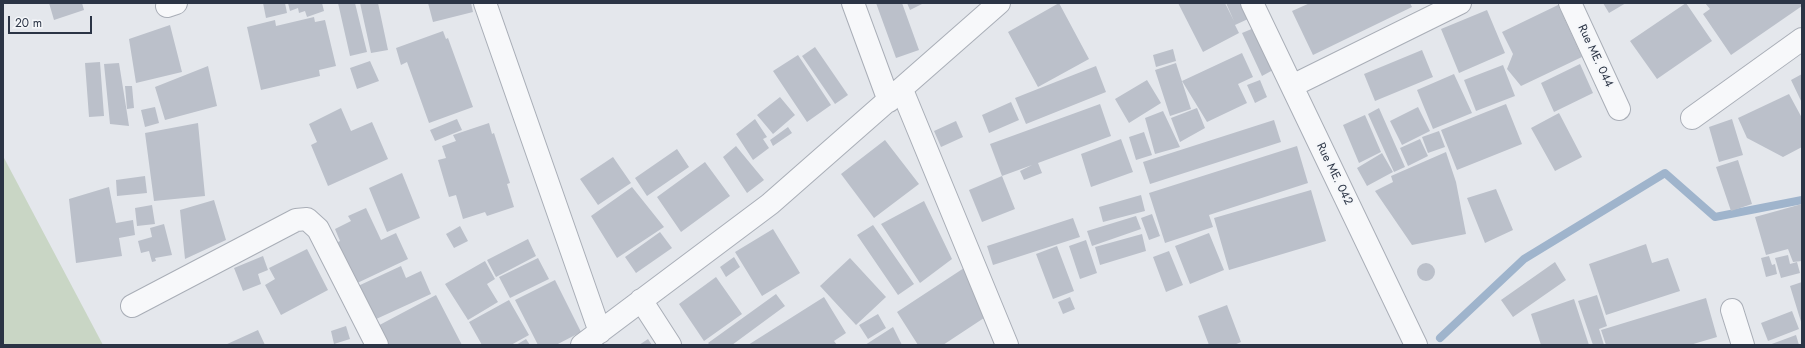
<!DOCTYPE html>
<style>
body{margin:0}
#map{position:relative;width:1805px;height:348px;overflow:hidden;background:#e4e7ec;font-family:Jost,sans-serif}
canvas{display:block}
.frame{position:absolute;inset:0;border:4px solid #2b3445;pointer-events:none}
.scale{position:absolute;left:8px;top:16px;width:84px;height:18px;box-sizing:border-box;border:2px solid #2b3445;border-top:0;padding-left:5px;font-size:12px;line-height:14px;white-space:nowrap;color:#2b3445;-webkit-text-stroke:3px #f4f6f9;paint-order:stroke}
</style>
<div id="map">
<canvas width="1805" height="348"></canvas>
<div class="frame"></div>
<div class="scale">20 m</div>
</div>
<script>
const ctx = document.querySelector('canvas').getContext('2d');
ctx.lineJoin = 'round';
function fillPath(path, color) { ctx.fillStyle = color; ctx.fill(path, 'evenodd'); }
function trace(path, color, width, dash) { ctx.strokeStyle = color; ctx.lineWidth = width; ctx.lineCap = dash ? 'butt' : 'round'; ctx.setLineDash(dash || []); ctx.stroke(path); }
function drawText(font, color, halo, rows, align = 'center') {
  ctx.font = font + ' Jost,sans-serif'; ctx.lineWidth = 3.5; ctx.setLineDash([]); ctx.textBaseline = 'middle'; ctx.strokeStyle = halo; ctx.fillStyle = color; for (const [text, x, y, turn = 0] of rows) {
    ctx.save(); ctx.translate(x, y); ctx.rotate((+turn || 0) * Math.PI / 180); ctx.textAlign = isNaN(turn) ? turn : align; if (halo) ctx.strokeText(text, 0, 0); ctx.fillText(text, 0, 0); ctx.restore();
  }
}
fillPath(new Path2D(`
 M3,156L103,345H3Z`), '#c9d6c5');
trace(new Path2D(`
 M1440,338L1524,259L1665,173L1715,217L1802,200`), '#9fb4cc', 8);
fillPath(new Path2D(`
 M49,3H82L84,10L54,20Z
 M263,3H285L287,13L266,18Z
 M288,3H322L324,11L307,17L305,11L299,13L298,8L290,11Z
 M338,3H355L367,52L350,56Z
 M360,3H378L388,50L371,53Z
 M428,3H471L473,12L433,22Z
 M876,3H902L919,50L896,58Z
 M907,3H924L910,10Z
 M1059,3L1089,59L1038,87L1008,32Z
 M1178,3H1225L1234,21L1226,3H1241L1248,19L1235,25L1239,33L1203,52Z
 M1310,3H1410L1412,7L1313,55L1292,11Z
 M1603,3H1626L1609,13Z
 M1686,3L1712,41L1657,79L1630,41Z
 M1705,3H1802V6L1731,55L1703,14L1710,9Z
 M1558,5L1582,57L1521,86L1507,69L1513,54L1502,32Z
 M1487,10L1505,53L1459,73L1441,29Z
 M314,17L315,22L325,20L336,66L319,70L320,76L261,90L247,27L275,20L276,26Z
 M170,25L182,72L136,83L129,39Z
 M1254,28L1273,70L1262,76L1242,33Z
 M443,31L446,39L448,38L473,107L429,123L407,62L401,65L396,48Z
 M815,47L848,95L835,104L802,56Z
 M1173,49L1176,61L1156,67L1153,55Z
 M1422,50L1433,77L1375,101L1364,74Z
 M1242,53L1253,77L1238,84L1247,103L1207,122L1182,81Z
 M798,55L831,105L807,122L773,71Z
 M370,61L379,81L357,89L350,68Z
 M100,62L104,116L89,117L85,63Z
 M119,63L127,113L129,126L110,124L104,64Z
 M1176,63L1191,109L1170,116L1155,70Z
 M1580,64L1593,93L1554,112L1541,83Z
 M1503,65L1515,96L1476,111L1464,80Z
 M208,66L217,106L165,120L155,87Z
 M1096,66L1106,92L1026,124L1015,98Z
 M1454,74L1472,113L1433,129L1417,90Z
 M1802,74V103L1791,80Z
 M1147,80L1161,103L1129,123L1115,99Z
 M1260,80L1267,97L1255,103L1247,85Z
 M125,86H132L134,108L127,109Z
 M1789,94L1802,118V147L1783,157L1747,138L1738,118Z
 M780,97L795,115L773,134L757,115Z
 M1011,102L1019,120L989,133L982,115Z
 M1100,104L1111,136L1038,163L1042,173L1024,180L1020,171L1032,165L1002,176L990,144Z
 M1506,104L1522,144L1457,170L1441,130Z
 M155,107L159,123L145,127L141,110Z
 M1418,107L1430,131L1402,145L1390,121Z
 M341,108L351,131L372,122L388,159L328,186L311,145L317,142L309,124Z
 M1197,108L1205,128L1180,142L1171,118Z
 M1379,108L1405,167L1394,172L1368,114Z
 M1163,111L1180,147L1155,154L1145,118Z
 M1559,113L1582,157L1555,171L1531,128Z
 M1365,115L1381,152L1359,163L1343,125Z
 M457,119L462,130L435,141L430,130Z
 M755,119L767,137L763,139L769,148L753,160L736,134Z
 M1732,119L1743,155L1719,162L1709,127Z
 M1274,120L1281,142L1150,184L1143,162Z
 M956,121L963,137L941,147L934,131Z
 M198,123L205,196L154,201L145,133Z
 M489,123L492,134L494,133L510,183L507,184L514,207L487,216L485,212L463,219L456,195L449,197L438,160L446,158L442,146L456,141L453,135Z
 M788,127L792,133L773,146L770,140Z
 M1439,131L1445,147L1428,153L1422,137Z
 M1144,132L1152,155L1136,160L1129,137Z
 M1121,139L1133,172L1091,187L1081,154Z
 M1420,139L1428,156L1408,166L1400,148Z
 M885,140L919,184L874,218L841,174Z
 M736,146L764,180L747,193L723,157Z
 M1297,146L1308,183L1209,215L1213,227L1165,243L1149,193Z
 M677,149L689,167L647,196L635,178Z
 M1446,152L1456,182L1466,234L1412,245L1375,191L1393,182L1391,176Z
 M1382,153L1393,172L1367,186L1357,168Z
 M613,157L631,183L598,205L580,179Z
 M1738,160L1752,204L1731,211L1716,167Z
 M705,162L730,196L681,232L657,197Z
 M402,173L420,218L387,232L369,188Z
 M145,176L147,193L117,196L116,180Z
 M1002,176L1015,209L982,222L969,190Z
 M109,187L116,223L133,220L135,235L119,238L122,256L76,263L69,199Z
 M632,187L664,227L617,258L591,216Z
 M1496,189L1513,230L1485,243L1467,198Z
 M1311,190L1326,241L1229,270L1214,218Z
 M1141,195L1145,211L1103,222L1099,207Z
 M214,200L226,240L185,259L180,210Z
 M924,201L952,259L920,283L881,224Z
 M1802,204V261L1793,262L1788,249L1766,255L1755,217Z
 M152,205L155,224L137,226L135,208Z
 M366,208L381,240L396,233L408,259L353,285L334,244L340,241L335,229L351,221L348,216Z
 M1152,214L1160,236L1149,240L1141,218Z
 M1136,216L1141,229L1092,246L1087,231Z
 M1073,218L1080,237L993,265L987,246Z
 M164,224L172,255L155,258L156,261L152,262L149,251L141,253L138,241L152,237L150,228Z
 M873,225L914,284L898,295L857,235Z
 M460,226L468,241L454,248L446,234Z
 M773,229L800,273L762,296L735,252Z
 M660,232L672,248L636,273L625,257Z
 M1209,233L1224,270L1190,284L1175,246Z
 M1142,234L1146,251L1100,265L1095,247Z
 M528,239L536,256L496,277L487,260Z
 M1086,240L1097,273L1080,279L1069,246Z
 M1646,244L1652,263L1668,258L1680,291L1606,315L1589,264Z
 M1057,246L1074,291L1053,299L1036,254Z
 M307,249L328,290L281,315L265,285L275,279L269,268Z
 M1169,251L1183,285L1166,292L1153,257Z
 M1788,255L1790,264L1797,262L1800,273L1781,278L1775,258Z
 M263,256L268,270L258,274L261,284L243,291L234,268Z
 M1769,256L1772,265L1775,264L1777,274L1766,277L1761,258Z
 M734,257L740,267L726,277L720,267Z
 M538,258L549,279L510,298L499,277Z
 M850,258L886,297L856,325L820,286Z
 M485,261L495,279L487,284L498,302L468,320L445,284Z
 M1555,262L1566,280L1513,317L1501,300Z
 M1417 272a9 9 0 1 1 18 0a9 9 0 1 1-18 0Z
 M401,266L406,278L421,271L431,294L374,320L358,286Z
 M964,268L993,312L943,345H918L897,312Z
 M716,277L742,314L704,341L679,304Z
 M555,280L581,332L556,345H538L515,300Z
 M1802,282V325L1790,286Z
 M776,294L785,306L732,345H710L708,343Z
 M436,295L462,345H381L372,329Z
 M1597,295L1607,326L1599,329L1604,345H1593L1578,301Z
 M824,297L846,333L834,341L837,345H748Z
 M1070,297L1075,309L1063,314L1058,302Z
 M1706,298L1717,337L1690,345H1606L1601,330Z
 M1574,299L1589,345H1541L1531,314Z
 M509,300L529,335L511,345H482L469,322Z
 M1227,305L1241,342L1234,345H1209L1198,316Z
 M1792,311L1799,329L1768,341L1761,323Z
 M878,314L886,328L868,339L859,325Z
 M346,326L350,339L334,344L331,331Z
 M893,327L902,345H865Z
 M258,330L265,345H225Z
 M1796,335L1799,345H1769Z
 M526,339L530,345H516Z
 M648,339L652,345H639Z`), '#bbc0ca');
const minor = new Path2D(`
 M485,3L600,332
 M853,3L889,101
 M1252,3L1416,345
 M1570,3L1619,109
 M167,6L176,3
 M1292,86L1460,3
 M902,90L1007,345
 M1692,118L1802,39
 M641,300L670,345
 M132,306L296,220L307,219L318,229L377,345
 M1732,310L1743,345
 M582,345L770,204L999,3`);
trace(minor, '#a9aeb7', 24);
trace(minor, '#f7f8fa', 22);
drawText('12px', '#2b3445', '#f4f6f9', [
 ["Rue ME. 044",1595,56,65],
 ["Rue ME. 042",1334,174,64]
]);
</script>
